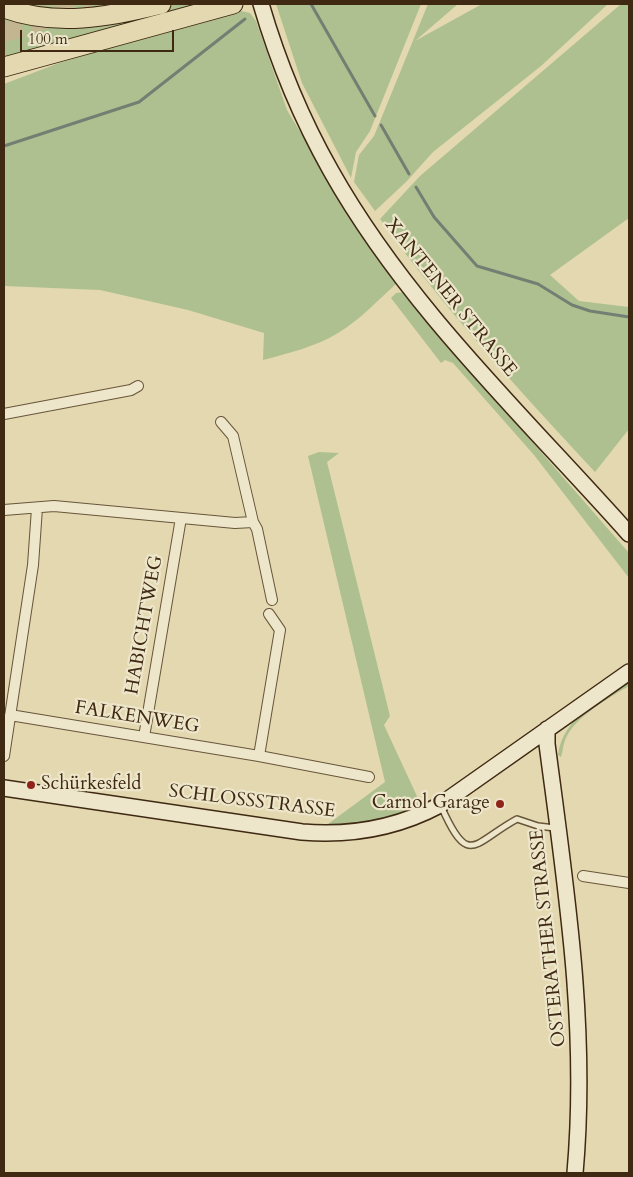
<!DOCTYPE html>
<meta charset="utf-8">
<style>
body{margin:0}
#map{position:relative;width:633px;height:1177px;overflow:hidden;background:#e3d8af;font-family:Cardo,serif}
canvas{display:block}
.frame{position:absolute;inset:0;border:5px solid #3f2913;pointer-events:none}
.scale{position:absolute;left:20px;top:30px;width:154px;height:22px;box-sizing:border-box;border:2px solid #3f2913;border-top:0;padding-left:6px;font-size:15px;line-height:18px;white-space:nowrap;color:#3f2913;-webkit-text-stroke:4px #ede6cb;paint-order:stroke}
</style>
<div id="map">
<canvas width="633" height="1177"></canvas>
<div class="frame"></div>
<div class="scale">100 m</div>
</div>
<script>
const ctx = document.querySelector('canvas').getContext('2d');
ctx.lineJoin = 'round';
function fillPath(path, color) { ctx.fillStyle = color; ctx.fill(path, 'evenodd'); }
function trace(path, color, width, dash) { ctx.strokeStyle = color; ctx.lineWidth = width; ctx.lineCap = dash ? 'butt' : 'round'; ctx.setLineDash(dash || []); ctx.stroke(path); }
function drawText(font, color, halo, rows, align = 'center') {
  ctx.font = font + ' Cardo,serif'; ctx.lineWidth = 4.5; ctx.setLineDash([]); ctx.textBaseline = 'middle'; ctx.strokeStyle = halo; ctx.fillStyle = color; for (const [text, x, y, turn = 0] of rows) {
    ctx.save(); ctx.translate(x, y); ctx.rotate((+turn || 0) * Math.PI / 180); ctx.textAlign = isNaN(turn) ? turn : align; if (halo) ctx.strokeText(text, 0, 0); ctx.fillText(text, 0, 0); ctx.restore();
  }
}
fillPath(new Path2D(`
 M4,4H215L4,65Z
 M276,4H421L370,131L356,152L351,178L302,83Z
 M428,4H458L415,41L482,4H608L541,66L433,152L407,181L375,211L354,182L359,155L374,136Z
 M621,4H629V218L550,275L579,301L629,307V429L595,472C520,391 444,309 380,219L420,176Z
 M237,10L250,13L256,21L287,110L357,227L397,283C378,300 360,320 338,333C315,347 289,353 263,360L264,333L188,310L100,290L4,286V84L59,63Z
 M405,292L480,382L629,553V578L534,455L453,363L445,360L441,363L391,298L396,293Z
 M319,452L339,453L327,462L390,716L384,725L422,807C387,820 361,825 324,827L385,782L308,456Z
 M629,680V686C610,697 575,717 566,738C563,744 563,751 561,757L558,755C563,717 600,701 629,680Z`), '#aec08f');
trace(new Path2D(`
 M311,4L375,116
 M381,125L409,174
 M4,146L139,102L245,19
 M416,187L434,217L477,266L538,284L572,305L590,311L629,317`), '#747f74', 3);
trace(new Path2D(`
 M4,33L90,4`), '#c2b590', 19, [19, 9]);
const service = new Path2D(`
 M441,806C469,869 473,843 517,819L538,826L555,828`);
const minor = new Path2D(`
 M4,414L131,390L138,386
 M221,422L233,436L253,522
 M4,510L54,506L235,523L253,522L257,529L272,600
 M10,715L259,756L369,777
 M144,737L181,518
 M4,756L33,565L37,508
 M259,756L280,630L269,614
 M583,876L629,883`);
const secondary = new Path2D(`
 M261,4C278,62 301,118 331,171C408,308 526,418 629,534
 M547,729V744C566,889 588,1027 575,1173
 M4,788L302,832C350,836 397,828 440,805L629,672`);
const motorway = new Path2D(`
 M4,8C56,27 109,17 161,4
 M4,67L233,4`);
trace(service, '#68553a', 8);
trace(minor, '#68553a', 12);
trace(secondary, '#3f2913', 18);
trace(motorway, '#3f2913', 21);
trace(service, '#ede6cb', 5);
trace(minor, '#ede6cb', 10);
trace(secondary, '#ede6cb', 15);
trace(motorway, '#e3d8af', 19);
for (const [x, y, r, color] of [
 [31,785,5,"#8f2418"],
 [500,804,5,"#8f2418"]
]) { const dot = new Path2D(); dot.arc(x, y, r, 0, 2 * Math.PI); ctx.fillStyle = color; ctx.fill(dot); trace(dot, '#ede6cb', 2); }
drawText('19px', '#3f2913', '#ede6cb', [
 ["XANTENER STRASSE",450,298,51],
 ["HABICHTWEG",145,625,-80],
 ["FALKENWEG",137,718,9],
 ["SCHLOSSSTRASSE",252,802,7],
 ["OSTERATHER STRASSE",549,938,-96]
]);
drawText('19px', '#3f2913', '#ede6cb', [
 ["Schürkesfeld",41,785],
 ["Carnol Garage",490,804,"right"]
], 'left');
</script>
